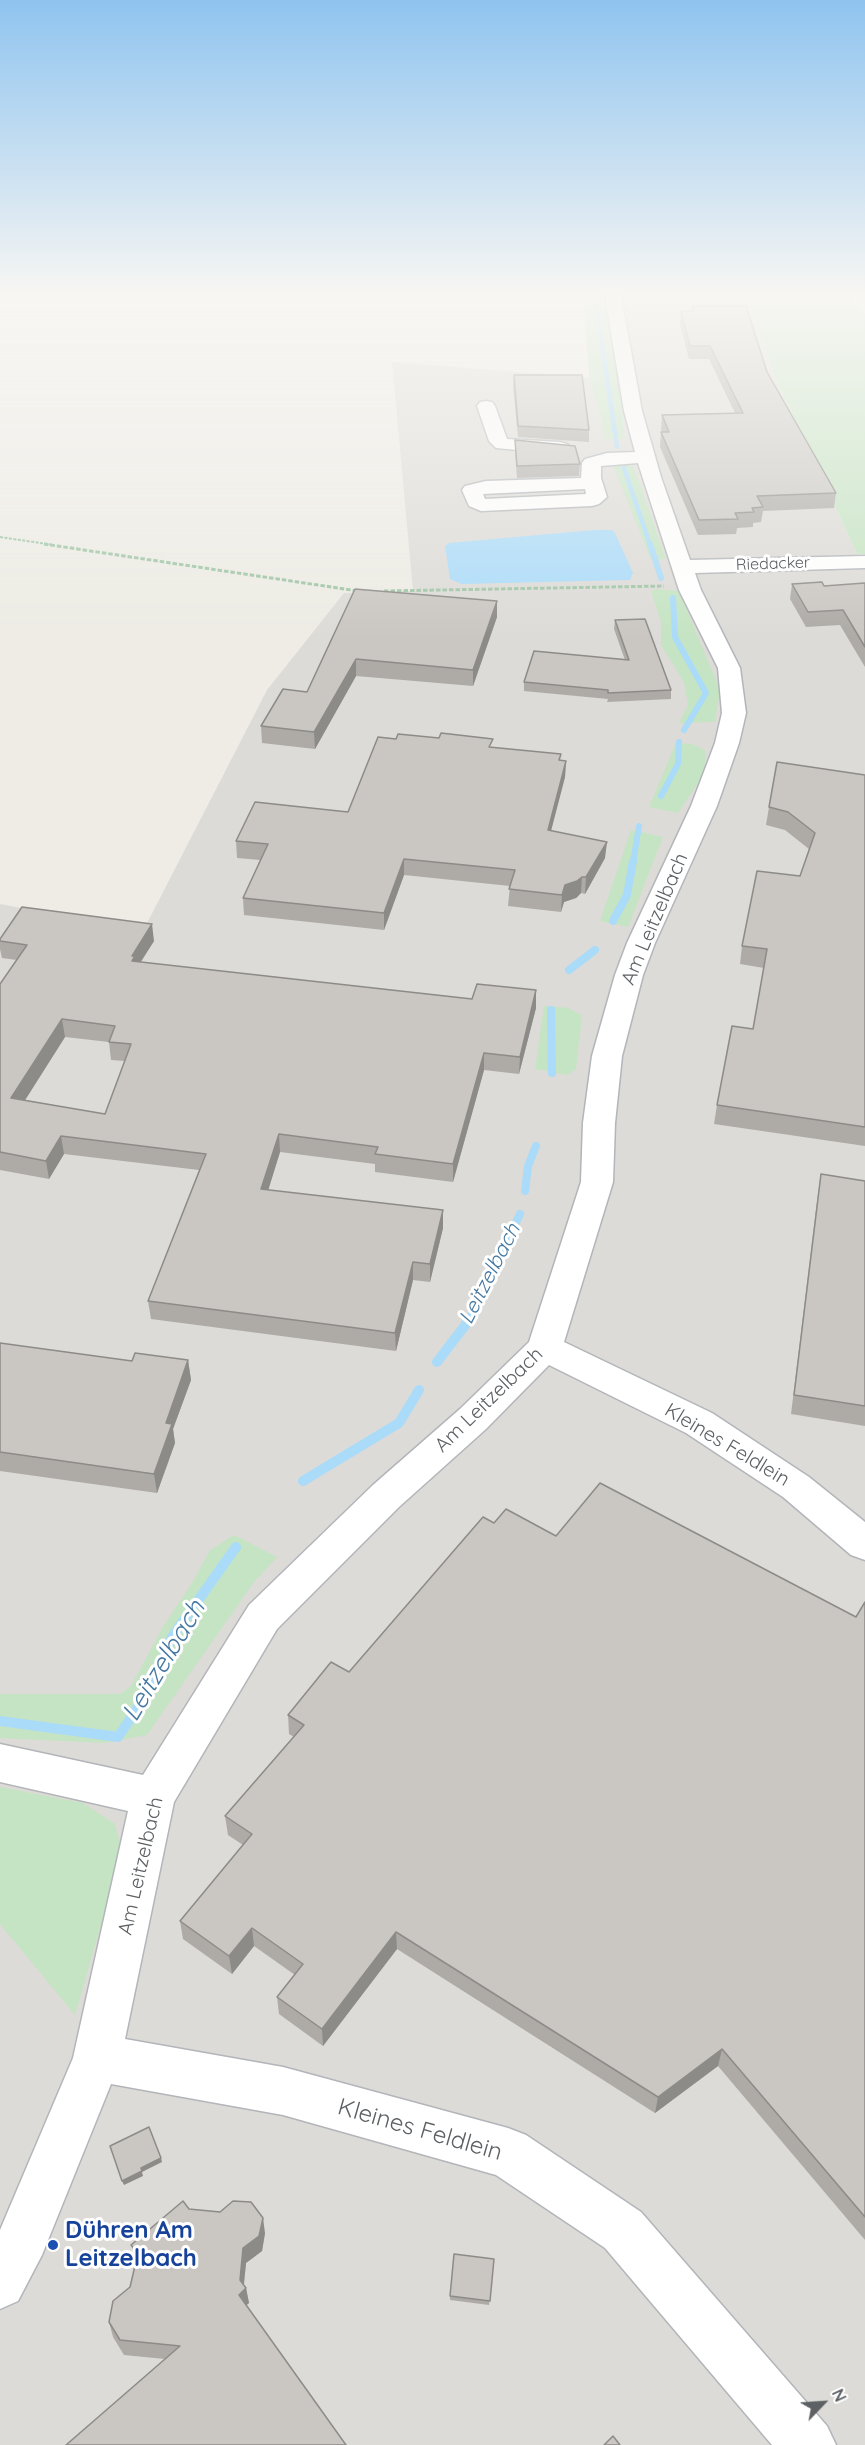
<!DOCTYPE html>
<meta charset="utf-8">
<style>
body{margin:0}
#map{position:relative;width:865px;height:2445px;overflow:hidden;background:#eeece5;font-family:Quicksand,sans-serif}
canvas{display:block}
.north{position:absolute;left:793px;top:2373px;width:60px;height:60px;-webkit-text-stroke:4px #fff;paint-order:stroke;rotate:65deg;font-size:16px;font-weight:700;line-height:24px;text-align:center;color:#5d6164}
.north::after{content:'';display:block;margin:auto;width:21px;height:27px;background:#5d6164;clip-path:polygon(50% 0,100% 100%,50% 72%,0 100%)}
</style>
<div id="map">
<canvas width="865" height="2445"></canvas>
<div class="north">N</div>
</div>
<script>
const ctx = document.querySelector('canvas').getContext('2d');
ctx.lineJoin = 'round';
function fillPath(path, color) { ctx.fillStyle = color; ctx.fill(path, 'evenodd'); }
function trace(path, color, width, dash) { ctx.strokeStyle = color; ctx.lineWidth = width; ctx.lineCap = dash ? 'butt' : 'round'; ctx.setLineDash(dash || []); ctx.stroke(path); }
function drawText(font, color, halo, rows, align = 'center') {
  ctx.font = font + ' Quicksand,sans-serif'; ctx.lineWidth = 6; ctx.setLineDash([]); ctx.textBaseline = 'middle'; ctx.strokeStyle = halo; ctx.fillStyle = color; for (const [text, x, y, turn = 0] of rows) {
    ctx.save(); ctx.translate(x, y); ctx.rotate((+turn || 0) * Math.PI / 180); ctx.textAlign = isNaN(turn) ? turn : align; if (halo) ctx.strokeText(text, 0, 0); ctx.fillText(text, 0, 0); ctx.restore();
  }
}
fillPath(new Path2D(`
 M609,296H747L773,373L857,554L865,558V2445H0V904L143,931L267,690L344,593L413,591L392,362L620,380L612,305Z`), '#dddbd7');
fillPath(new Path2D(`
 M583,296H609L612,305L625,439H606L589,376Z
 M747,296H849L865,314V554H857L773,373Z
 M622,463L634,467L666,559L651,560L613,466Z
 M657,589L679,591L720,690L715,722L679,723L688,705L684,682L661,645V622L651,591Z
 M676,743L692,744L706,751L704,774L678,813L649,807Z
 M631,830L663,837L628,927L600,921Z
 M544,1006L569,1008L582,1016L576,1069L567,1075L535,1069Z
 M234,1535L277,1557L254,1582L147,1735L105,1743L0,1738V1694H120L131,1686L164,1625L192,1583L210,1550Z
 M0,1787L83,1803L115,1824L122,1852L75,2015L0,1924Z`), '#c5e4c3');
fillPath(new Path2D(`
 M594,530H612L615,533L633,573L630,580L462,584L450,579L445,546L449,543Z`), '#aadbf9');
trace(new Path2D(`
 M595,296L617,447
 M624,468L650,545`), '#aadbf9', 4.5);
trace(new Path2D(`
 M650,544L661,578
 M673,598L675,637L706,693L684,730
 M661,796L678,764L679,742
 M633,863L639,826`), '#aadbf9', 6);
trace(new Path2D(`
 M613,921L627,895L633,861
 M569,970L595,950
 M551,1010L552,1073
 M525,1191L528,1166L536,1146
 M495,1268L520,1214`), '#aadbf9', 8);
trace(new Path2D(`
 M437,1362L473,1315L496,1267
 M303,1481L399,1423L419,1390
 M0,1721L118,1737L147,1694L172,1637L236,1547`), '#aadbf9', 10);
const minor = new Path2D(`
 M605,296H621L642,411L661,477L690,560L865,556V568L695,573L701,590L740,668L746,713L739,743L717,806L655,943L643,975L622,1056L615,1123L613,1182L564,1342L712,1413L809,1477L865,1522V1560L851,1555L783,1497L686,1433L549,1365L486,1429L399,1507L277,1629L174,1802L125,2039L283,2067L508,2128L526,2135L641,2212L827,2426L836,2445H772L605,2248L496,2175L283,2115L111,2084L42,2255L18,2301L0,2309V2230L73,2058L128,1811L0,1782V1744L143,1775L249,1605L373,1485L460,1409L529,1342L581,1182L583,1123L592,1056L615,975L627,943L691,806L715,743L722,713L718,668L679,590L638,463L601,466V478L607,497L599,504L592,506L481,511L469,506L462,490L465,486L486,481L581,478L582,463L585,459L607,453L635,452L624,411ZM585,489L586,494L485,499L483,494Z
 M486,401L492,402L495,406L507,439L560,442L567,444L570,448L567,452L560,454L496,448L489,441L477,406L480,402Z`);
trace(minor, '#b2b5b9', 3);
trace(new Path2D(`
 M0,537L54,545`), '#9ec5a6', 2, [3, 1.5]);
trace(new Path2D(`
 M44,544L358,591
 M384,591L664,586`), '#9ec5a6', 3, [4.5, 2]);
fillPath(minor, '#fff');
fillPath(new Path2D(`
 M692,306L767,372L836,493L834,508L763,511L761,522L753,523V527L737,528L736,534L698,535L660,447L661,432H662L661,429L662,415L735,413L709,359H689L680,324L681,311H691Z
 M514,375L589,430V442L518,437L513,386Z
 M515,440L580,463L579,476L517,478L515,452Z
 M865,583V667L840,625L806,627L790,599L792,584L824,586Z
 M355,589L497,601V617L473,686L356,676L315,749L262,743L261,726L307,692Z
 M615,620L671,690V699L607,702L608,699L524,691V682L625,660L614,629Z
 M492,748L566,761L565,777L551,831L605,858L585,894L581,893L576,898L564,902L561,912L508,906L510,886L404,875L384,930L244,915L243,898L260,860L237,858L236,841L348,812Z
 M865,775V1146L714,1124L717,1105L753,1029L764,968L740,964L742,946L800,876L809,849L785,830L766,825L769,807Z
 M0,941H154L141,962L536,1008L519,1074L484,1070L453,1182L375,1172V1164L280,1152L268,1190L443,1228L430,1282L413,1280L396,1351L151,1319L148,1301L199,1170L64,1154L49,1179L0,1170V984L17,960L2,958L0,949ZM65,1037L109,1042L111,1060L125,1061L105,1114L25,1100Z
 M821,1174L865,1181V1426L791,1414L818,1193Z
 M0,1343L132,1361L188,1360L191,1380L173,1429L175,1443L157,1493L0,1471Z
 M494,1523L556,1536L856,1617L865,1602V2240L718,2066L655,2113L397,1949L323,2046L279,2014L277,1997L295,1975L254,1946L232,1974L183,1939L180,1921L243,1845L228,1835L225,1816L294,1737L289,1734L288,1715L349,1672Z
 M189,2209L220,2212L265,2233L262,2251L246,2263L244,2285L246,2288L249,2303L165,2359L124,2355L113,2337L109,2322L130,2287L136,2261L131,2245Z
 M494,2259L489,2305L450,2300V2296Z`), '#aeaba7');
fillPath(new Path2D(`
 M497,601V617L473,686V670Z
 M356,659V676L315,749L314,732Z
 M566,761L565,777L547,846L548,830Z
 M607,842L605,858L585,894L586,877Z
 M404,859V875L384,930V913Z
 M582,877L581,893L576,898L564,902L561,912L562,895L565,885Z
 M152,924L154,941L136,969L134,978L132,956Z
 M536,990V1008L519,1074L520,1057Z
 M62,1019L65,1037L15,1116L11,1098Z
 M484,1053V1070L453,1182V1164Z
 M279,1134L280,1152L263,1207L261,1189Z
 M61,1136L64,1154L49,1179L46,1161Z
 M443,1210V1228L430,1282V1264Z
 M413,1262V1280L396,1351L395,1333Z
 M188,1360L191,1380L173,1429L175,1443L157,1493L154,1474L166,1423Z
 M252,1928L254,1946L232,1974L229,1956Z
 M396,1932L397,1949L323,2046L322,2029Z
 M722,2049L718,2066L655,2113L658,2097Z
 M161,2158L162,2162L142,2172L143,2176L124,2185L122,2181L141,2168Z
 M263,2218L265,2233L262,2251L246,2263L243,2291L246,2288L249,2303L241,2310L239,2295L243,2248Z`), '#8d8b88');
const building = new Path2D(`
 M692,306H746L767,372L836,493L757,496L763,507L752,508L754,512L735,513L738,519L699,520L661,432H669L662,415L743,413L710,346H690L681,311H693Z
 M514,375H582L589,430L518,426Z
 M515,440L575,446L580,464L517,466Z
 M822,582L824,586L865,583V647L843,610L808,612L792,584Z
 M355,589L497,601L473,670L356,659L314,732L261,726L283,689L307,692Z
 M645,619L671,690L608,693V690L524,682L534,651L629,660L615,620Z
 M441,733L493,739L489,747L561,754L559,760L566,761L548,830L607,842L586,877H582L577,881L565,885L562,895L509,889L515,870L404,859L384,913L243,898L268,844L236,841L255,802L348,812L378,737L396,739L398,734L439,738Z
 M777,762L865,775V1127L717,1105L732,1026L753,1029L767,949L742,946L757,871L800,876L815,833L788,812L769,807Z
 M22,907L152,924L132,956H135L132,961L472,999L477,984L536,990L520,1057L484,1053L453,1164L375,1154L378,1147L279,1134L261,1189L443,1210L430,1264L413,1262L395,1333L148,1301L206,1154L61,1136L46,1161L0,1152V984L27,945L0,941V939ZM62,1019L115,1026L109,1042L131,1044L105,1114L11,1098Z
 M821,1174L865,1181V1406L794,1395Z
 M0,1343L132,1361L135,1353L188,1360L166,1423L172,1424L154,1474L0,1452Z
 M600,1483L856,1617L865,1602V2217L722,2049L658,2097L396,1932L322,2029L277,1997L303,1964L252,1928L229,1956L180,1921L252,1834L225,1816L304,1725L288,1715L331,1662L349,1672L483,1517L494,1523L506,1509L556,1536Z
 M149,2127L161,2158L141,2168L142,2171L122,2181L110,2146Z
 M183,2201L189,2209L220,2212L233,2201L251,2202L263,2218L259,2236L243,2248L240,2280L246,2288L239,2295L346,2445H66L180,2346L120,2340L109,2322L113,2301L130,2287L138,2253L131,2245Z
 M454,2254L494,2259L490,2301L450,2296Z
 M613,2436L620,2445H604Z`);
fillPath(building, '#cac7c2');
trace(building, '#8d8b88', 1.5);
const sky = ctx.createLinearGradient(0, 0, 0, 638);
sky.addColorStop(0, '#8fc4ef');
sky.addColorStop(0.46, '#f7f6f3');
sky.addColorStop(1, '#f7f6f300');
ctx.fillStyle = sky;
ctx.fillRect(0, 0, 865, 638);
for (const [x, y, r, color] of [
 [53,2245,6,"#1a4fb4"]
]) { const dot = new Path2D(); dot.arc(x, y, r, 0, 2 * Math.PI); ctx.fillStyle = color; ctx.fill(dot); trace(dot, '#fff', 2); }
drawText('16px', '#5d6164', '#fff', [
 ["Riedacker",773,564,-2]
]);
drawText('20px', '#5d6164', '#fff', [
 ["Am Leitzelbach",655,919,-67],
 ["Am Leitzelbach",489,1400,-44],
 ["Kleines Feldlein",727,1445,31],
 ["Am Leitzelbach",141,1866,-77]
]);
drawText('italic 21px', '#4578a2', '#fff', [
 ["Leitzelbach",490,1274,-63]
]);
drawText('24px', '#5d6164', '#fff', [
 ["Kleines Feldlein",420,2130,16]
]);
drawText('bold 24px', '#164399', '#fff', [
 ["Dühren Am",65,2231],
 ["Leitzelbach",65,2259]
], 'left');
drawText('italic 26px', '#4578a2', '#fff', [
 ["Leitzelbach",164,1661,-59]
]);
</script>
